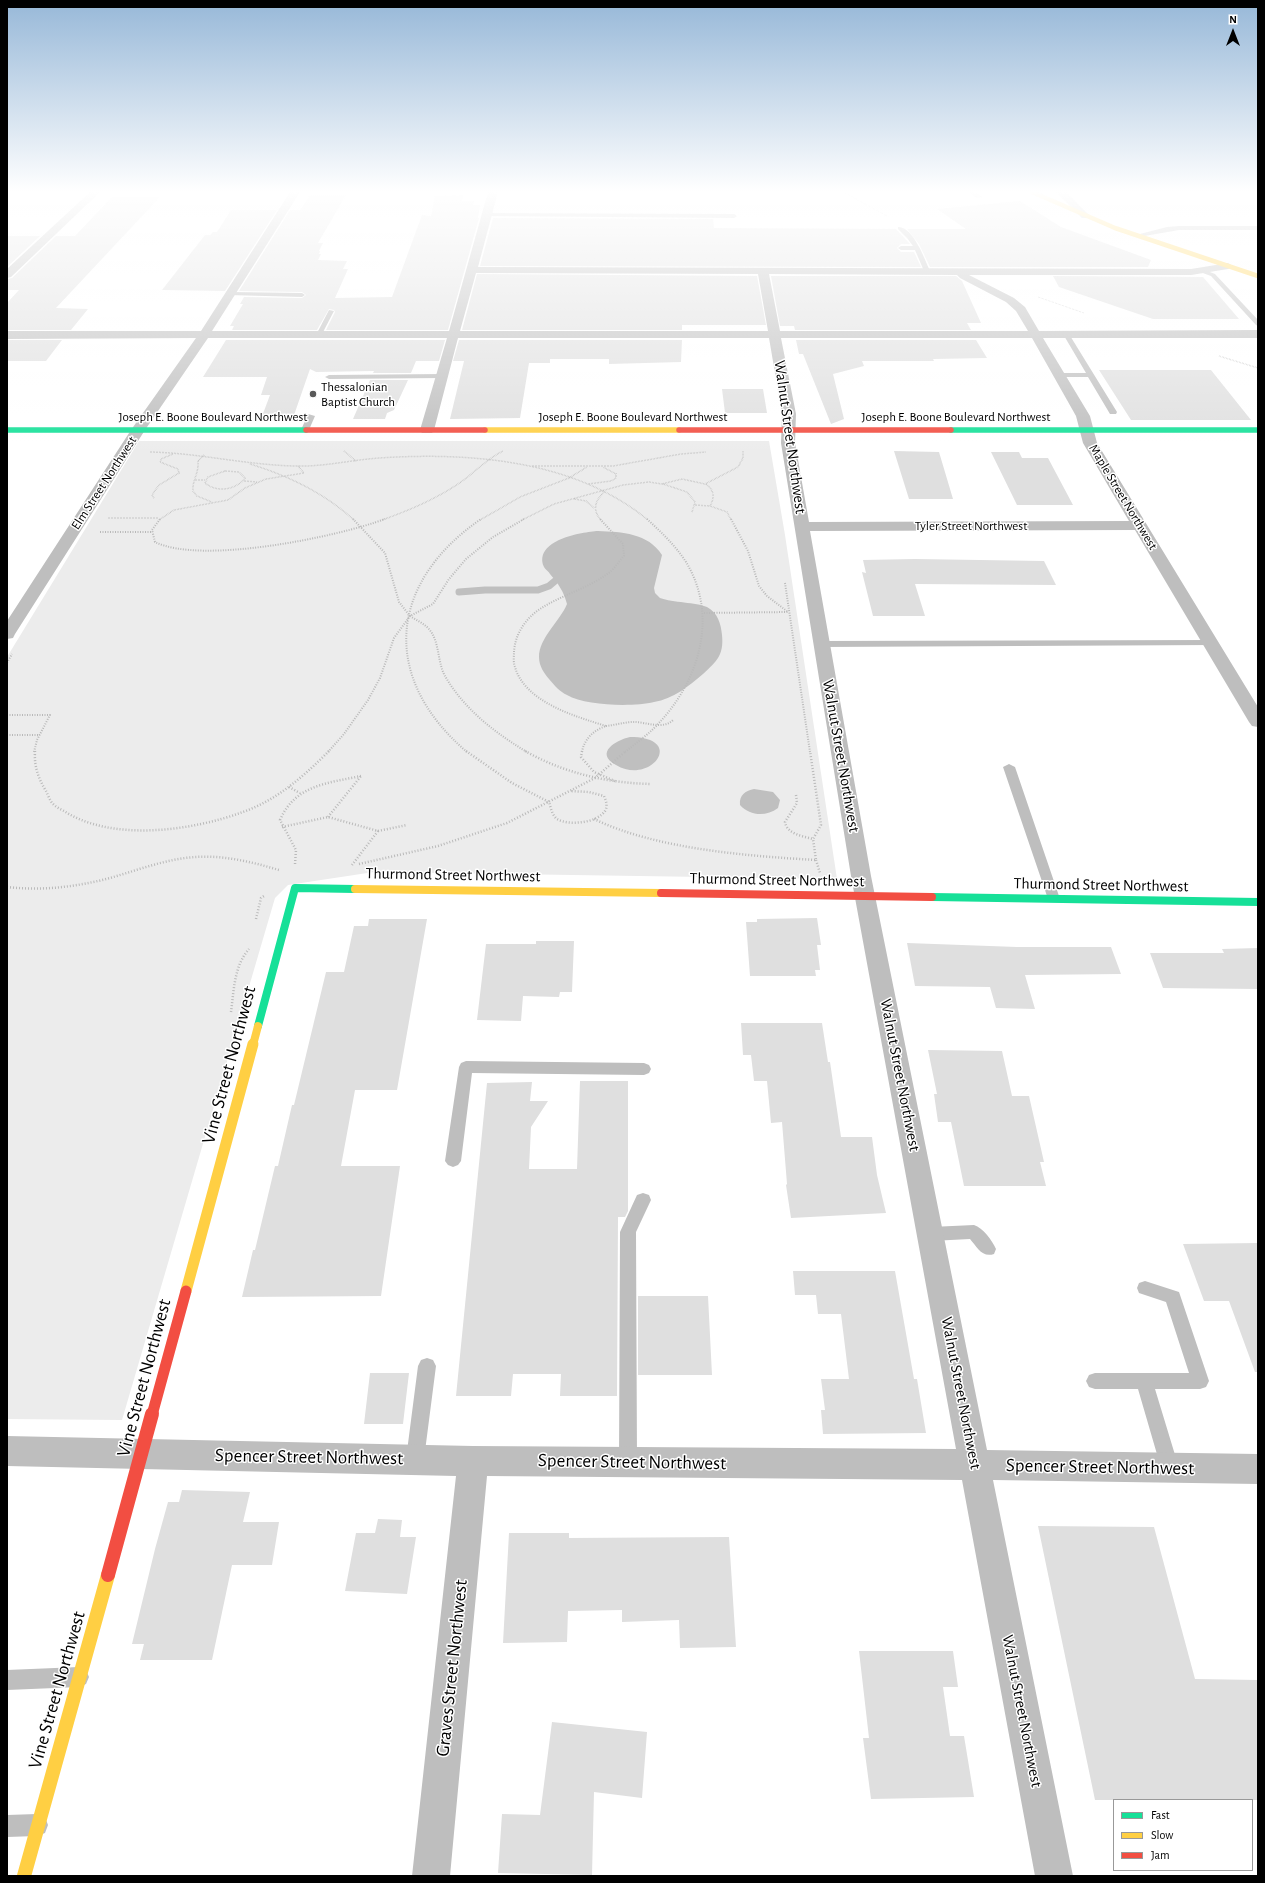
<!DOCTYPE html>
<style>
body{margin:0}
#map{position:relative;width:1265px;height:1883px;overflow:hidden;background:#fff;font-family:"Alegreya Sans",sans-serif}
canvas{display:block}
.frame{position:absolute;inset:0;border:8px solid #000;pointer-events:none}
.legend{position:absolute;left:1113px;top:1799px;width:140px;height:72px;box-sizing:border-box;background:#fff;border:1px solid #999;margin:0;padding:5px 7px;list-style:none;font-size:12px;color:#000}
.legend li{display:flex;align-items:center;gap:8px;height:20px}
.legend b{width:20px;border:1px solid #999}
.north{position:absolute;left:1213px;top:12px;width:40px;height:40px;-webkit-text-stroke:3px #fff;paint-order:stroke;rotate:0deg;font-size:11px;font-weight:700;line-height:16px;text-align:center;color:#000}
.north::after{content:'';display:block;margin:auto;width:14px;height:18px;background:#000;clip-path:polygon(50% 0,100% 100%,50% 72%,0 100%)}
</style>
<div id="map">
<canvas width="1265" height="1883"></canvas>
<div class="frame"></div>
<ul class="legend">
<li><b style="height:5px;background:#16e098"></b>Fast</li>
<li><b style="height:5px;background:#ffcf43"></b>Slow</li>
<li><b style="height:5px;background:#f24e42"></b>Jam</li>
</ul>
<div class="north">N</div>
</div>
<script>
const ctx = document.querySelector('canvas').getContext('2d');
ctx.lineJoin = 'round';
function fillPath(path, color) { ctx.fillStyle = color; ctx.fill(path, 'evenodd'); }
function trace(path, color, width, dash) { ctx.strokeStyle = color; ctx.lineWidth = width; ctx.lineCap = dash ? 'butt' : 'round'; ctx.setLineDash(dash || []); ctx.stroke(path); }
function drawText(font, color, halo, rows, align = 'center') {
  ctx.font = font + ' "Alegreya Sans",sans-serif'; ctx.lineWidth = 3; ctx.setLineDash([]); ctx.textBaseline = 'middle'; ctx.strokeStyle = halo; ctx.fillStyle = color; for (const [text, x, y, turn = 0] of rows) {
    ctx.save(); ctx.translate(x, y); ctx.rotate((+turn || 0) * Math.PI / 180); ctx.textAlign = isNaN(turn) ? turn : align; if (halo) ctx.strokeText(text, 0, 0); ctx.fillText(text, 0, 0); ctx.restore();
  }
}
fillPath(new Path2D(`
 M139,441H769L785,535L837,879L374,872L288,885L275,898L122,1420L7,1419V657Z`), '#ececec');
fillPath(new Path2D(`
 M598,531C622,532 648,533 662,555L654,588L655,593L660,598C673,603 696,602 707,607C718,613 721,624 722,635C724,655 717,661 703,674C689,686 673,699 654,702C633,707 586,706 567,695C560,692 554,685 549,679C544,673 539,666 539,657C539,638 560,621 567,604C564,592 558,583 550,574C549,572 545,569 544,567C533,540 582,532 598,531Z
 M630,737C687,737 651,786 616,765C594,753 616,740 630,737Z
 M754,789L773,792L780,800L778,808C766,817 750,816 740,805C739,794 746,791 754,789Z`), '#bfbfbf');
trace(new Path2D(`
 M459,592L485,590H538L549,586L555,581`), '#bfbfbf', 7);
fillPath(new Path2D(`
 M310,195H346L318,243H323L319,251H320L319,254H321L318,260L347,261L343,269H348L335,298L392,297L422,215L431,216L435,196L463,195L462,201H474L473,205H480L478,218H479L448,330H326L335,312L334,310L329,309L317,330H232L234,326H230L243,304H240L244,297L302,298L306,295L302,292L239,291L290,210H300Z
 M112,197H160L56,308L88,309L71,330H7V303L19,290H7V279L12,278L56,236H75Z
 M1020,201L1061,227L1151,260L1148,267H930L919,244L907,229H966L937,209Z
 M231,210H277L225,291L162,290L205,235H210L213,232H217Z
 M493,218L713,219L714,228L896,229L910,244H901L897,248L901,252H914L921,267L480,266Z
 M7,236H40L7,267Z
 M477,274L757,276L766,325H682V330H462Z
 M771,276H956L962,281L981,323H967L971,330H795L794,326H780Z
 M1053,276L1203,277L1239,319H1153L1059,287Z
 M7,340H62L46,361H7Z
 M226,340H445L439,361H416L411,373H373L374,371L316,372L310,369L293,418L261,419L270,395H261L267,377H203Z
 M459,340H682L681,362L609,364V359H550V363H529L520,418L450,419L464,361H453Z
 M796,340H976L987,358L933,359L934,361H862L864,366L833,374L844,419L831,424L803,354H799Z
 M1099,370H1211L1251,420H1131Z
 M370,380H408L394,410L387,413L385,419H353Z
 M722,389H763L767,413H725Z
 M894,451L939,452L953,499H909Z
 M991,452H1019L1022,458H1048L1073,505H1017Z
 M915,559L1044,561L1056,585L915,584L925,616H873L862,572L866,573L863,560Z
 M817,918L821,945H817L820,970H815L816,976H750L746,922H757V919Z
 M369,919H427L397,1090H355L341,1166H400L381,1296L242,1297L253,1250H255L275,1166H278L292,1105H294L326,972H344L354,926H368Z
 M536,941H574L572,992H560L559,997L523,996L521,1021L477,1020L486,944H536Z
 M907,943L1017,947H1111L1121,974L1025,975L1035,1009L996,1008L990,987L915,986Z
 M1258,948V989L1163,988L1150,953H1224L1222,949Z
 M741,1023H822L828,1062H830L841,1137H872L877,1175L886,1213L791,1218L786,1185L787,1184L782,1122L771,1123L767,1081H754L751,1055H743Z
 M928,1050L1002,1051L1012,1096H1029L1044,1162H1040L1046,1186H964L951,1122H938L934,1094H937Z
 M580,1081H628V1211L625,1217H618L617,1396H560L561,1374H513L511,1396H456L487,1083L532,1082L530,1101H548L531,1127L529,1169H577Z
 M1258,1243V1372H1255L1229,1301H1204L1183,1244Z
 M793,1271H895L914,1379H917L926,1433L823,1434L821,1410H825L821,1379H849L841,1314H818L816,1295H795Z
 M638,1296H708L712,1375H638Z
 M370,1373H409L403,1424H364Z
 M182,1490L250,1492L243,1522H279L272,1565H232L212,1660H140L144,1644H132L155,1549L168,1502H179Z
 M378,1519L402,1520L400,1537H416L407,1594L345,1591L356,1533H375Z
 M1038,1526L1154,1527L1195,1679L1258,1680V1800H1095Z
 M509,1533H569V1538L729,1537L736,1647L680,1648L679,1620L622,1622V1610L568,1611L567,1642L503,1643Z
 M859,1651H953L958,1687H943L950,1736H964L974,1797L871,1799L863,1738H869Z
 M552,1722L647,1732L642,1798L594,1792L592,1875L498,1873L502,1814L540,1815Z`), '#dfdfdf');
trace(new Path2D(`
 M843,192L887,216
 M1038,297L1084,313`), '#b9b9b9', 1, [0.5, 1]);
trace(new Path2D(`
 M1219,356L1258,368
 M344,451L356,461
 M150,452C199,453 246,465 295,466C323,467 351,460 379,458C471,452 575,460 648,520
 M204,455L198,461C199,474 192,480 193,491L197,496L212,502
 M250,464C289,476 324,493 354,520
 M532,466H613L681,454L706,452
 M225,471L239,472L245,478C236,490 217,493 205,483L208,477Z
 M195,480H205
 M244,481L257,482
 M588,484L611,481L616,478V474L603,467
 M663,484L687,492L695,502L692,512
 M154,498L152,495L159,485L179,473L178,469L160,462L161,459L173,454
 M574,499L586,501L594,508
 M695,505L710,506C715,497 714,490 706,484
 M710,506L727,512L731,520
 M108,518H159
 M159,520L174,510L228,500L245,488L266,479L304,473L298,466
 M382,520C410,510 436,499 461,482C475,472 487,459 503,451
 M480,520L520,497L569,478L587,467
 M522,520L554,504L623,485L649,482L662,484L682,479L705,484L738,467L743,458V451
 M601,520C592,510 595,501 604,492`), '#b9b9b9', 1.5, [0.5, 1]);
trace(new Path2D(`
 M160,519L152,530L155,542C201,565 337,537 385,519
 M524,519L493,537L466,559L449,579L433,604L410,616C416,620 423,623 428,628C440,640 437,662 445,676C464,709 495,733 527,752
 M731,519L748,551L759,586L767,596L788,612
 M100,532H152
 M785,583L810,752
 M704,613L788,612
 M7,663L12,654
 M7,715H50L37,740L34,752
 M606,726C615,725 625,722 634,722C646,722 663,730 673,720
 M7,735H40
 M328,752L344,734L368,700L380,678L394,638L410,616L399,602L385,553L353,519
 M467,752C380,678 388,583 481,519
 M582,752C584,739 594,730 606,726C574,716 525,702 515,667C513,662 514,656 514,652C515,635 524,621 537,611C560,595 588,589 610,572C615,568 619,561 624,556L623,544L600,519
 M625,752C636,743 648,735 658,724C699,681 719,616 686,562C675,545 661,532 647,519`), '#b9b9b9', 2, [1, 1.5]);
trace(new Path2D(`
 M35,751C34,766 38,778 46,791C48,795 50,801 53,804C56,807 60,809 64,811C112,842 191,831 243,812C277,800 304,776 329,751
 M466,751L512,783L549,802C551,808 552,815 557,819C569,826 597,823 605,811C608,806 606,801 604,796L589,792L570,791
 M525,751C564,773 607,783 651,784
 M582,751L581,757L594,772L617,782
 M289,787L300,793
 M796,795L797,803L785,822C787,834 802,836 813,839
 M328,817L361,776
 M594,819C656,849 747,856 816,860L813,839L821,825L810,751
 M282,827L328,817L378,831L352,865
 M378,831L407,825
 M816,860L820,873
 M295,864L296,850L280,820C295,785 328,783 361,776
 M359,864L438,846L507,823L595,778L626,751
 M7,887C42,891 76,887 110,878C138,870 166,859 195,857C224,855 252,862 279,870
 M256,919L261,898L264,896
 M231,1012C234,990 234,966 249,949`), '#b9b9b9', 2.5, [1, 2]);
fillPath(new Path2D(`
 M968,192H975L982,197L977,198Z
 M487,213L734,214L737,216L734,218L485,216V214Z
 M1179,226H1258V230H1179L1139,237L1136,235L1167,227Z
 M898,227C913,226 925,260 930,271L929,272L924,271L915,250H901L898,248L901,246H913L907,238L898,229Z
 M1202,269L1215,274L1258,320V326L1256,325L1211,276L1200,272V270Z
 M230,292L302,293L305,295L302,297L228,295L227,294Z
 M329,310L334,311L321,336H317L316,335Z
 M1064,333L1069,334L1117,412L1116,414H1110L1088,377H1060L1056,375L1060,373H1086L1063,334Z
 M445,374L446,376L442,378L329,379L325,377L329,375Z
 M308,414L315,416L308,432H302L301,430Z
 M1211,640L1215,641L1216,643L1215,645L822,647L817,644L822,641Z
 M1009,764L1015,767L1060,899L1058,902H1050L1048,899L1003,767Z
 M466,1061L644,1063L649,1065L651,1069L649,1073L644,1075L472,1073L461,1161L458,1165L453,1167L448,1165L445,1161L459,1067L461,1063Z
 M643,1193L649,1195L651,1200L636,1232L637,1462L634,1468L628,1471L622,1468L619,1462L620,1232L637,1195Z
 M974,1225C983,1228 992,1240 996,1249L994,1254C982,1258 977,1247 970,1239L931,1241L925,1239L923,1234L925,1229L931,1227Z
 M1145,1281L1179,1292L1209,1381L1206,1387L1200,1389H1155L1179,1468L1176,1474L1170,1477L1164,1474L1161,1468L1138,1389H1095L1089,1387L1086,1381L1089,1375L1095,1373H1189L1166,1302L1139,1293L1137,1288L1139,1283Z
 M427,1358L433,1360L436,1366L424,1459L421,1465L415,1468L409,1465L406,1459L418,1366L421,1360Z
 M79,1667L86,1670L89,1677L86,1684L79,1687L7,1690V1670Z
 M37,1814L45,1817L48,1825L45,1833L37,1836L7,1837V1815Z`), '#bebebe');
fillPath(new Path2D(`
 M90,192H100L11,277L7,278V269Z
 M290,192H300L212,331H449L488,192H498L478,267L1191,269L1228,263L1233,266L1228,269L1191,275H969L1014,298L1025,307L1039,331L1258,330V338H1043L1090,416L1097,443L1258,707V727L1252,726L1249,722L1135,530L810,531L871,876L987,1450L1258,1454V1484L993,1480L1073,1876H1035L962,1480L487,1476L450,1876H412L456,1476L7,1466V1436L473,1446L956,1449L851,876L781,443L782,414L769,338H458L434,430L432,433H422L420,430L447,338H208L145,430L15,634L13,638L7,639V621L131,430L196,338L7,339V331H201ZM476,273L758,274L768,331H460ZM769,274L957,275L960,278L1006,302L1016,311L1028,331H780ZM781,338H1032L1076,416L1083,443L1129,521L809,522L795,443L796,414Z
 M1056,192H1066L1090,216L1088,218H1082Z`), '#bebebe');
trace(new Path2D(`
 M7,430H306
 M951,430H1258`), '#16e098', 5.5);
trace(new Path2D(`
 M932,897L1258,902
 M258,1026L295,888L355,889`), '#16e098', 8);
trace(new Path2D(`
 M1032,192L1115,228L1258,276`), '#ffcf43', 4.5);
trace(new Path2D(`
 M485,430H679`), '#ffcf43', 5.5);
trace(new Path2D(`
 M355,889L661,893
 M253,1045L258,1026`), '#ffcf43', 8);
trace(new Path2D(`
 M186,1291L253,1044`), '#ffcf43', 11);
trace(new Path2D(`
 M24,1876L108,1575`), '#ffcf43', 14);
trace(new Path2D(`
 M306,430H485
 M679,430H951`), '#f24e42', 5.5);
trace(new Path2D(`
 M661,893L932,897`), '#f24e42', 8);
trace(new Path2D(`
 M152,1415L186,1291`), '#f24e42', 11);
trace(new Path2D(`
 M108,1575L152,1414`), '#f24e42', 14);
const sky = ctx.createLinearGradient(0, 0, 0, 456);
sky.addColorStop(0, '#97b8d8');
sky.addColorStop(0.42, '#fff');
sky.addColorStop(1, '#ffffff00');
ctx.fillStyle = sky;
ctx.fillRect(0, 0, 1265, 456);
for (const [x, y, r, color] of [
 [313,394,4,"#595959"]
]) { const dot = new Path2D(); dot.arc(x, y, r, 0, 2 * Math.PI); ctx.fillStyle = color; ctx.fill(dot); trace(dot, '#fff', 1.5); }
drawText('13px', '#000', '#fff', [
 ["Thessalonian",321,387],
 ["Baptist Church",321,402]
], 'left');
drawText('13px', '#000', '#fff', [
 ["Joseph E. Boone Boulevard Northwest",213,417],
 ["Joseph E. Boone Boulevard Northwest",633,417],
 ["Joseph E. Boone Boulevard Northwest",956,417],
 ["Elm Street Northwest",104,483,-57],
 ["Maple Street Northwest",1123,497,59],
 ["Tyler Street Northwest",971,526]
]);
drawText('16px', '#000', '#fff', [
 ["Walnut Street Northwest",790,437,82],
 ["Walnut Street Northwest",841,756,80],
 ["Thurmond Street Northwest",453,875,1],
 ["Thurmond Street Northwest",777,880,1],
 ["Thurmond Street Northwest",1101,885,1],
 ["Walnut Street Northwest",900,1075,79],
 ["Walnut Street Northwest",961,1393,79],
 ["Walnut Street Northwest",1022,1711,79]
]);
drawText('19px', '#000', '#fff', [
 ["Vine Street Northwest",229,1065,-75],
 ["Vine Street Northwest",144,1378,-75],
 ["Spencer Street Northwest",309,1457,1],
 ["Spencer Street Northwest",632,1462,1],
 ["Spencer Street Northwest",1100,1467,1],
 ["Graves Street Northwest",452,1668,-84],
 ["Vine Street Northwest",57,1690,-74]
]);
</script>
